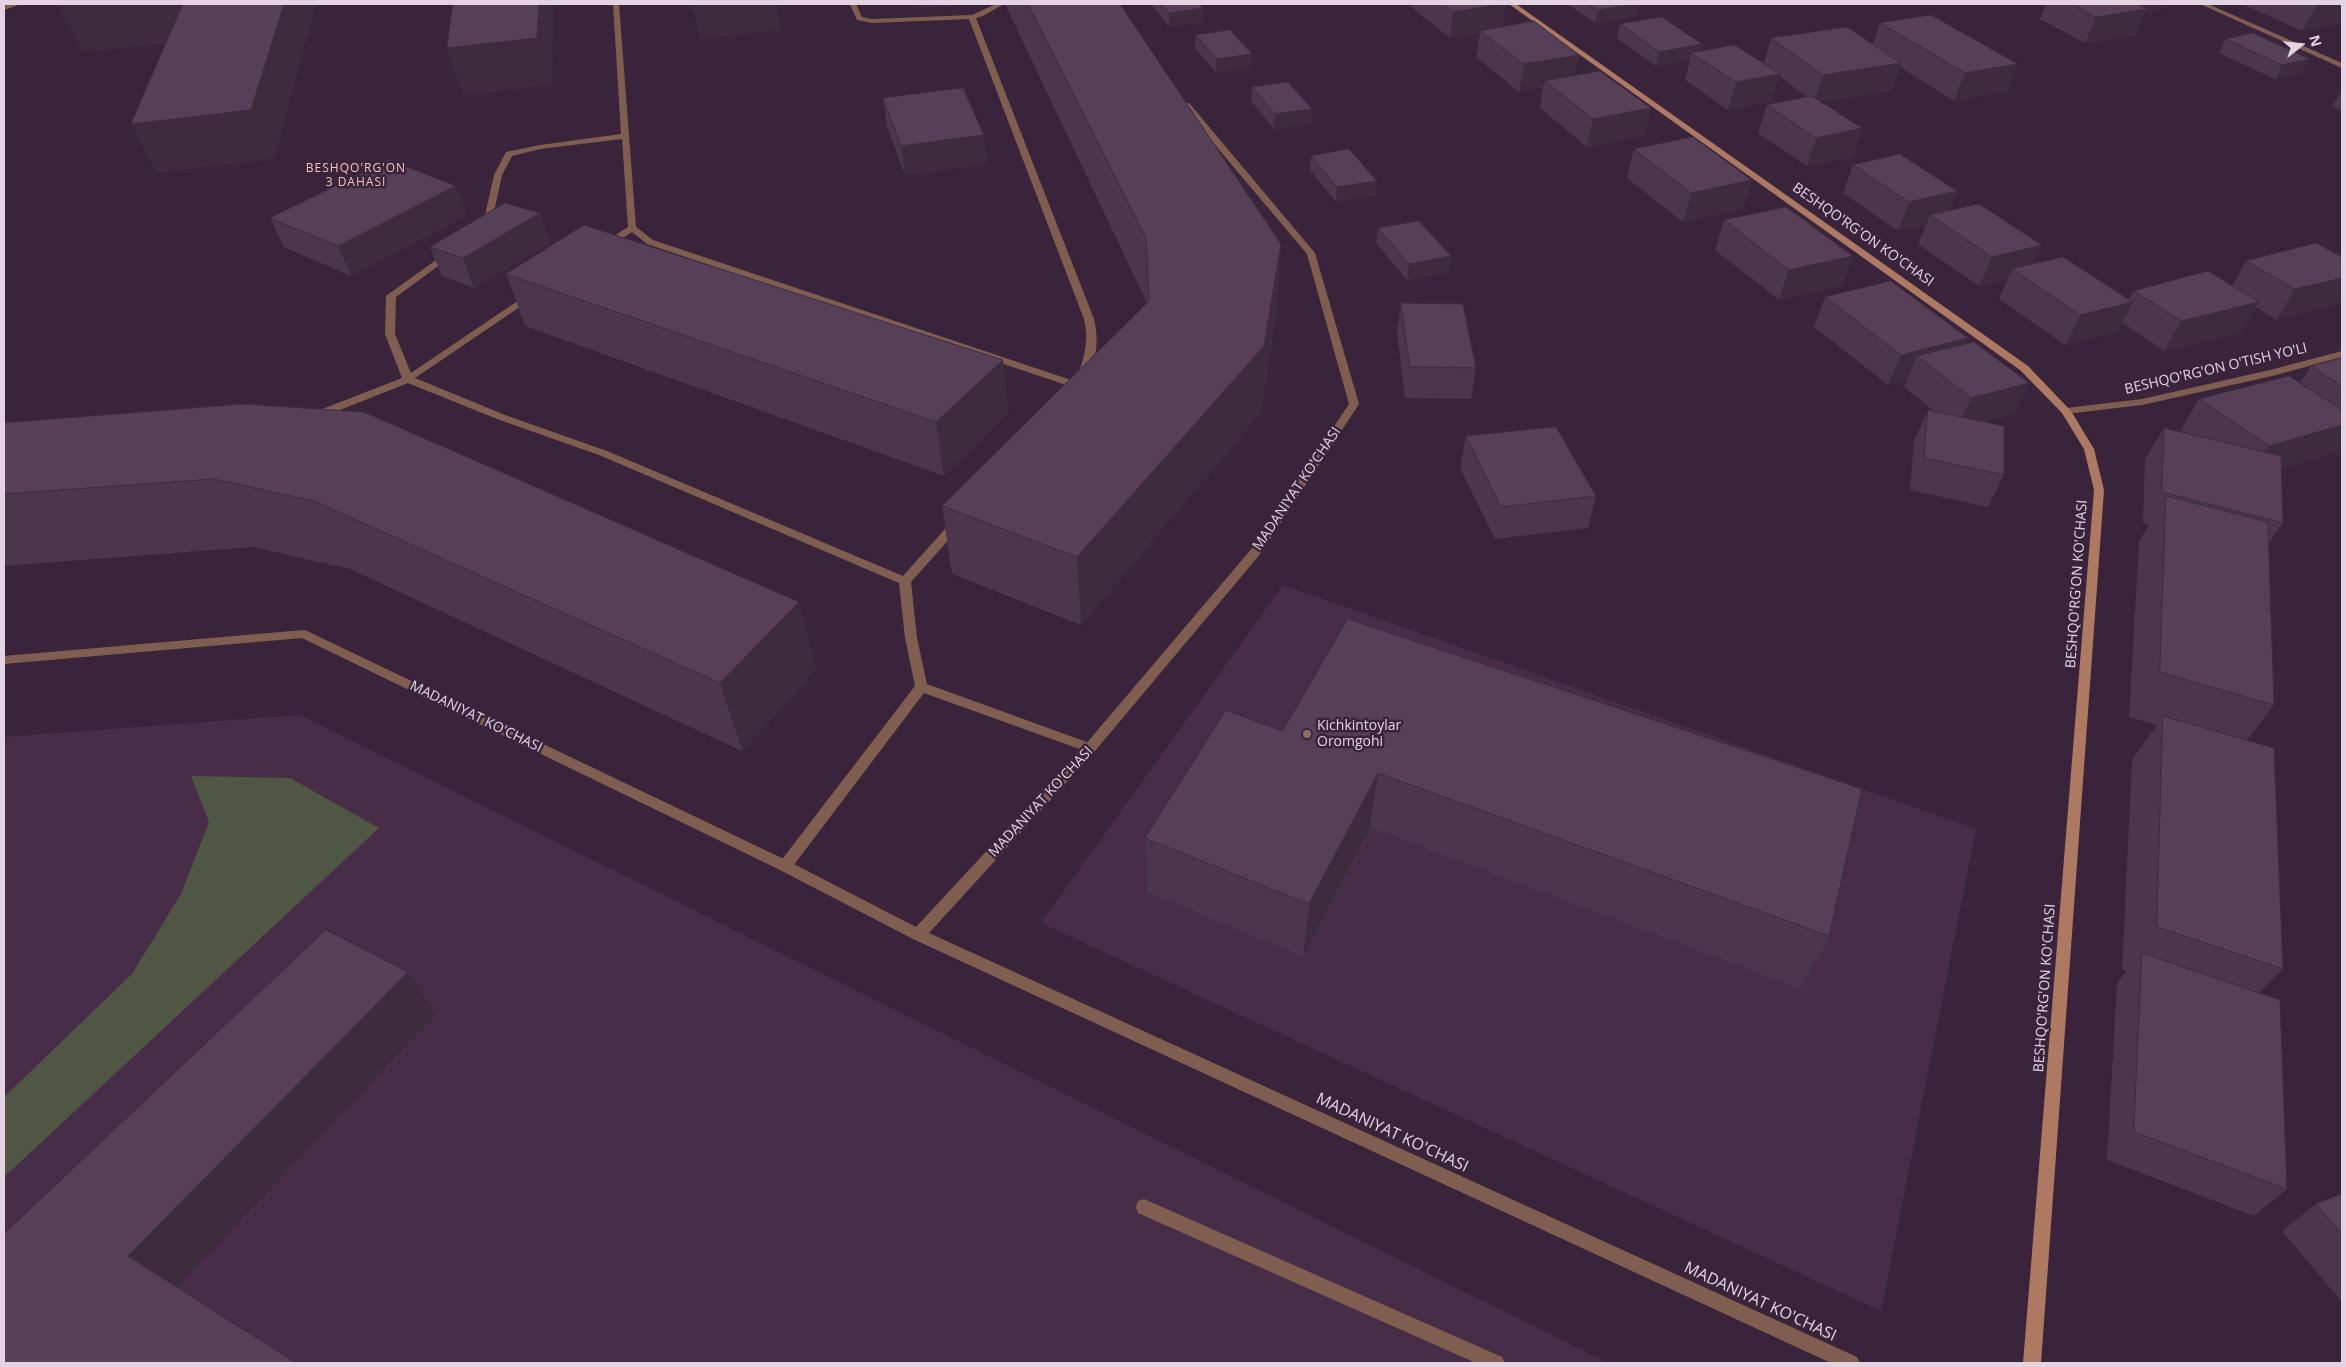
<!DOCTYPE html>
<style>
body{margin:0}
#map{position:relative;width:2346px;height:1367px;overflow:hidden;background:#3a243b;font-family:"Open Sans",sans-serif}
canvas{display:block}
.frame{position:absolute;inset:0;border:5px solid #e3d4e3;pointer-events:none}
.north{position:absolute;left:2276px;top:20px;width:50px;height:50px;-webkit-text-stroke:4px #3a243b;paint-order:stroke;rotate:74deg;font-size:14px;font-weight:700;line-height:20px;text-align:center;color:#e3d4e3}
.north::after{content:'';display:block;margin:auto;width:18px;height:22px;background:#e3d4e3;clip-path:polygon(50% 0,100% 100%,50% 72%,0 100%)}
</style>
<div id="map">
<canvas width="2346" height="1367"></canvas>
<div class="frame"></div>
<div class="north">N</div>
</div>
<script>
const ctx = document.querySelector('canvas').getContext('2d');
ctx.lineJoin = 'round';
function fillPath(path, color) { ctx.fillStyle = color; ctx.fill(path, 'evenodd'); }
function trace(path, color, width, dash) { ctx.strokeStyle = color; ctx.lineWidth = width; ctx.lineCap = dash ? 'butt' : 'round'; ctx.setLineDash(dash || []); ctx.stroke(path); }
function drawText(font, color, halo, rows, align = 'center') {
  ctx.font = font + ' "Open Sans",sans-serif'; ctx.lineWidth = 5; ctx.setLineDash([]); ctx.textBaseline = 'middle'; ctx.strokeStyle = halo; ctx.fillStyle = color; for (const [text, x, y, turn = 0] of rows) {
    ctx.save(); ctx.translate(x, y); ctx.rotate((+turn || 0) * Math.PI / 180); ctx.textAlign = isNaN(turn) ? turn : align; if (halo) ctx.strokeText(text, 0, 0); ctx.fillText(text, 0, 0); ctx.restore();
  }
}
fillPath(new Path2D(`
 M1283,585L1976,829L1881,1311L1041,923Z
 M300,715L1608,1363H4V737Z`), '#482d49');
fillPath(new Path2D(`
 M191,776L290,778L379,828L4,1177V1097L132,974L181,894L209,822Z`), '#4f5744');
fillPath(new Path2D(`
 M11,4H21L4,10V6Z
 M613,4H619L636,227L653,240L1083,384V388H1075L647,244L632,232L608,248H602V244L628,227L622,139L540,149L512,156L502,175L492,221L486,228H480L479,226L484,220L494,175L506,152L540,145L621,134Z
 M850,4H856L862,17L872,19L972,15L996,4H1004L983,16L976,18L1094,319C1099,339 1097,359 1087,377H1079L1078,375C1085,355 1089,340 1084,319L969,19L872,23L857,20Z
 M450,250L454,253L453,255L396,297L395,334L411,373L528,294H534L536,296L415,378L505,415L607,451L903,576L953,520H961L963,523L961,526L911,582L917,638L927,684L1095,745L1097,748L1095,751H1085L924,693L790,870L785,872L780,870L778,866L780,862L915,686L905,638L899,583L599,455L497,419L408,383L332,413L309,416V412L325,408L402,378L385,334L386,296Z
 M1144,1199L1502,1357L1505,1363H1476L1138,1213L1136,1207L1138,1201Z`), '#805e4f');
fillPath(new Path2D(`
 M2200,4H2208L2342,63V68Z
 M1183,103H1189L1315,253L1359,404L1261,553L1095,751L929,933L1857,1357L1860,1363H1831L913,939L780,870L302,638L4,664V656L303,630L307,631L790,862L916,927L1085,745L1253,547L1349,404L1307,254L1183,107Z
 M2342,351V357L2272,376L2142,405L2066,414L2061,411L2066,408L2142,399L2270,370Z`), '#805e4f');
fillPath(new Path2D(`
 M1509,4H1516L2028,366L2071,411L2094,449L2104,490L2041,1363H2023L2094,490L2084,449L2062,413L2020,370Z`), '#ae7961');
fillPath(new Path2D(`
 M1005,4H1120L1277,308L1261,412L1081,625L952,574L942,506L1147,303Z
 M1151,4H1199L1203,22L1169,27Z
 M1412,4H1506L1502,27L1579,55L1575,75L1645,135L1587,147L1540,108L1543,87L1519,92L1476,57L1480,33L1450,38L1411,7Z
 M1567,4H1639L1637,16L1595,23Z
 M2046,4H2168L2166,8L2145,12L2135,35L2085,43L2040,19Z
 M2242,4H2342V23L2302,31Z
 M1880,23L2018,64L2007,91L1954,101L1900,67L1892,91L1821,101L1853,157L1807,166L1758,133L1767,105L1807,97L1779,76L1772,101L1728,110L1685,80L1690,59L1656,66L1617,38L1620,24L1700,51L1764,63L1771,38L1873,44Z
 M1196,35L1251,68L1216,73L1195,48Z
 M2226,39L2302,73L2275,79L2219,53Z
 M1252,87L1312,109L1311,123L1274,129L1251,101Z
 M2342,91V111L2332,106L2341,92Z
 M883,98L984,135L987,164L905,175L887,126Z
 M1634,149L1743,209L1683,222L1627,178Z
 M1311,156L1377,181L1376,195L1336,202L1310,170Z
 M1853,165L1957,191L1949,211L2033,264L2129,299L2134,291L2232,286L2246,261L2342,257L2276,320L2256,307L2241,332L2164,351L2122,323L2117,332L2065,345L1999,299L2007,280L1979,286L1918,244L1926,225L1898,231L1843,193Z
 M540,213L550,243L474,288L442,276L430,247Z
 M467,215L351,276L284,247L270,218Z
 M1724,220L1842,286L1779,300L1715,250Z
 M1378,228L1449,272L1407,280L1376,243Z
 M506,274L1009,414L944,476L525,326Z
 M1825,297L1965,345L2014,414L1985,421L2004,475L1988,507L1910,490L1914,441L1928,410L1934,411L1904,387L1907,381L1888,385L1814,327Z
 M1401,303L1476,368L1471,399L1405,398L1397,333Z
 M2342,358V445L2337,452L2281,468L2283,523L2268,544L2274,705L2247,740L2283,969L2259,993L2287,1189L2254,1216L2107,1160L2117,983L2127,971L2122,970L2132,760L2157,725L2129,717L2139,541L2149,525L2143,523L2145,459L2164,428L2185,433L2181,430L2199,399L2300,383L2311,366Z
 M244,404L816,670L742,751L350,569L253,547L4,566V423Z
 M1466,436L1596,496L1588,528L1495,539L1460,468Z
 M1226,710L1829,936L1800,989L1370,827L1303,957L1147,892L1145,838Z
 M2342,1194V1302L2282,1231L2316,1204Z`), '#4b364c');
fillPath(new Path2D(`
 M85,4H193L209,39L83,52L58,6Z
 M284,4H316L274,159L157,173L131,124Z
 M539,4H554L552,85L463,95L447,48Z
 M692,4H776L781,30L700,39Z
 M916,4H949L950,6L917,9Z
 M1501,4H1506L1502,29L1480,31V33L1450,38L1453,12Z
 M1634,4H1639L1637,16L1595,23L1598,10Z
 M2144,4H2168L2166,8L2145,12L2135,35L2085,43L2096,17L2141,9Z
 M2322,4H2342V23L2302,31L2317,5Z
 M1203,8V22L1169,27V13Z
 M1702,44L1699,57L1691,53L1690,59L1656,66L1659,52Z
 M1252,54L1251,68L1216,73V59Z
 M1579,55L1574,82L1545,81L1543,87L1519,92L1524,64Z
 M2310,59L2302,73L2275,79L2282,65Z
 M1901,63L1892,91L1814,102L1823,75Z
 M2018,64L2007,91L1954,101L1965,73Z
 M1780,74L1772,101L1728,110L1736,82Z
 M1651,108L1645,135L1587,147L1593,119Z
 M1312,109L1311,123L1274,129L1275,114Z
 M1862,128L1853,157L1807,166L1816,138Z
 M984,135L987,164L905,175L901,146Z
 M1752,180L1743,209L1683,222L1691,193Z
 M1377,181L1376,195L1336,202L1337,187Z
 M456,186L467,215L351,276L338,246Z
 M1957,191L1945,220L1930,215L1926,225L1898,231L1909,202Z
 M540,213L550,243L474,288L463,258Z
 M1281,244L1277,308L1261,412L1081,625L1077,557Z
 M2042,245L2028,275L2012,269L2007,280L1979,286L1992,257Z
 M1451,256L1449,272L1407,280L1409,264Z
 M1853,256L1842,286L1779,300L1789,270Z
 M2342,278V303L2276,320L2295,289Z
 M2133,302L2117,332L2065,345L2080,315Z
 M2259,302L2241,332L2164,351L2181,321Z
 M1968,338L1954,368L1917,356L1907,381L1888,385L1901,355Z
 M1003,360L1009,414L944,476L936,422Z
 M2029,383L2014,414L1957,429L1971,398Z
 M2342,425V445L2337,452L2248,477L2269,446Z
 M799,602L816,670L742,751L720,683Z
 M1378,773L1370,827L1303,957L1309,904Z
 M408,972L436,1014L172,1293L128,1256Z`), '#3d2c3e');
const building = new Path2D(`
 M60,4H85L58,6Z
 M183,4H284L251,110L131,124Z
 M453,4H539L537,38L447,48Z
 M1028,4H1120L1281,244L1264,346L1077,557L942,506L1149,301L1146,238Z
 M1161,4H1199L1203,8L1169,13Z
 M1443,4H1501L1453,12Z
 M1589,4H1634L1598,10Z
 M2072,4H2137L2147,9L2096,17Z
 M1931,15L2018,64L1965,73L1880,23Z
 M1662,17L1702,44L1659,52L1620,24Z
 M1534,21L1579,55L1524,64L1480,31Z
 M1847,27L1901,63L1823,75L1771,38Z
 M1230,30L1252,54L1216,59L1196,35Z
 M2253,33L2310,59L2282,65L2226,39Z
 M1735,45L1780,74L1736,82L1691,53Z
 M1600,71L1651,108L1593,119L1545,81Z
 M1288,82L1312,109L1275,114L1252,87Z
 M963,88L984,135L901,146L883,98Z
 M1812,96L1862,128L1816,138L1767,105Z
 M1693,137L1752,180L1691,193L1634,149Z
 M1349,149L1377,181L1337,187L1311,156Z
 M1900,154L1957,191L1909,202L1853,165Z
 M389,160L456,186L338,246L270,218Z
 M505,203L540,213L463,258L430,247Z
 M1979,204L2042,245L1992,257L1930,215Z
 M1786,207L1853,256L1789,270L1724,220Z
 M1419,221L1451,256L1409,264L1378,228Z
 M584,225L1003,360L936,422L506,274Z
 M2316,243L2342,257V278L2295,289L2246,261Z
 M2063,257L2133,302L2080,315L2012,269Z
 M2208,271L2259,302L2181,321L2134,291Z
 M1891,281L1968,338L1901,355L1825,297Z
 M1401,303L1463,304L1476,368L1410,367Z
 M1974,342L2029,383L1971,398L1917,356Z
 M2342,358V386L2311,366Z
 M2289,376L2342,410V425L2269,446L2199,399Z
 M244,404L364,412L799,602L720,683L314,501L214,479L4,494V423Z
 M1928,410L2004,426V475L1924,458Z
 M1556,427L1596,496L1501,507L1466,436Z
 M2164,428L2281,456L2283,523L2162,492Z
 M2166,496L2268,522L2274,705L2160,672Z
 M1348,619L1862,789L1829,936L1378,773L1309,904L1145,838L1226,710L1282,731Z
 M2163,716L2274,748L2283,969L2157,927Z
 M326,930L408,972L128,1256L296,1363H4V1234Z
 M2142,953L2280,1000L2287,1189L2134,1132Z
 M2342,1194V1234L2316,1204Z`);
fillPath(building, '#573f58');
trace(building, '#3d2c3e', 1);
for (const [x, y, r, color] of [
 [1307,734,5,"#8d6e63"]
]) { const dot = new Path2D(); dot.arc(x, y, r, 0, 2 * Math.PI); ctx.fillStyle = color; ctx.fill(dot); trace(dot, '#3a243b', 2); }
ctx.letterSpacing = '1px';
drawText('12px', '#f7c6b7', '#3a243b', [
 ["BESHQO'RG'ON",356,169],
 ["3 DAHASI",356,183]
]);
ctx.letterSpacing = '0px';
drawText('14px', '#e3d4e3', '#3a243b', [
 ["BESHQO'RG'ON KO'CHASI",1863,235,35],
 ["BESHQO'RG'ON O'TISH YO'LI",2216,369,-13],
 ["MADANIYAT KO'CHASI",1297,489,-56],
 ["BESHQO'RG'ON KO'CHASI",2077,584,-86],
 ["MADANIYAT KO'CHASI",476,717,26],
 ["MADANIYAT KO'CHASI",1041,802,-47],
 ["BESHQO'RG'ON KO'CHASI",2045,988,-86]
]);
drawText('14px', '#e3d4e3', '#3a243b', [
 ["Kichkintoylar",1317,726],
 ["Oromgohi",1317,742]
], 'left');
drawText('16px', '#e3d4e3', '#3a243b', [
 ["MADANIYAT KO'CHASI",1392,1133,25],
 ["MADANIYAT KO'CHASI",1760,1302,25]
]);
</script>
